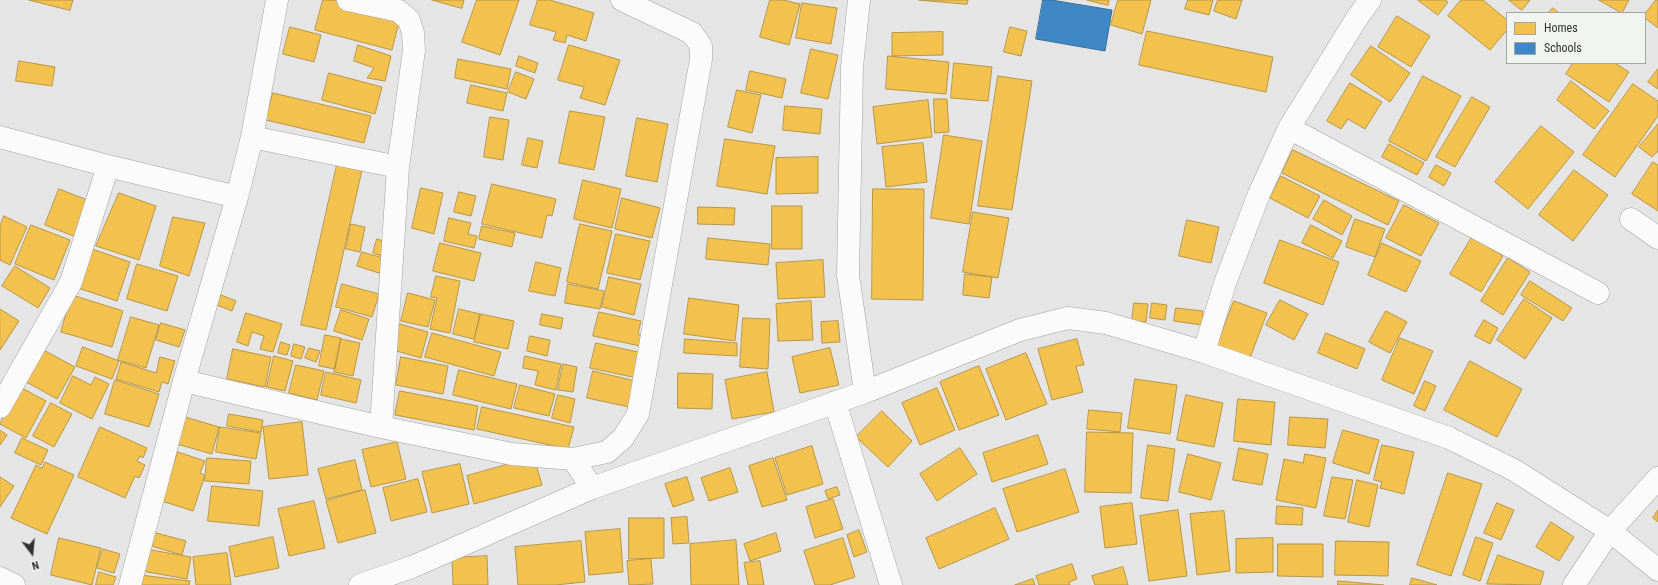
<!DOCTYPE html>
<style>
body{margin:0}
#map{position:relative;width:1658px;height:585px;overflow:hidden;background:#e5e5e5;font-family:"Roboto Condensed",sans-serif}
canvas{display:block}
.legend{position:absolute;left:1506px;top:12px;width:140px;height:52px;box-sizing:border-box;background:#f1f4f1;border:1px solid #a4a6a4;margin:0;padding:5px 7px;list-style:none;font-size:12px;color:#303130}
.legend li{display:flex;align-items:center;gap:8px;height:20px}
.legend b{width:20px;border:1px solid #a4a6a4}
.north{position:absolute;left:12px;top:533px;width:40px;height:40px;-webkit-text-stroke:3px #f1f4f1;paint-order:stroke;rotate:164deg;font-size:11px;font-weight:700;line-height:16px;text-align:center;color:#303130}
.north::after{content:'';display:block;margin:auto;width:14px;height:18px;background:#303130;clip-path:polygon(50% 0,100% 100%,50% 72%,0 100%)}
</style>
<div id="map">
<canvas width="1658" height="585"></canvas>
<ul class="legend">
<li><b style="height:11px;background:#f2c14e"></b>Homes</li>
<li><b style="height:11px;background:#3f88c5"></b>Schools</li>
</ul>
<div class="north">N</div>
</div>
<script>
const ctx = document.querySelector('canvas').getContext('2d');
ctx.lineJoin = 'round';
function fillPath(path, color) { ctx.fillStyle = color; ctx.fill(path, 'evenodd'); }
function trace(path, color, width, dash) { ctx.strokeStyle = color; ctx.lineWidth = width; ctx.lineCap = dash ? 'butt' : 'round'; ctx.setLineDash(dash || []); ctx.stroke(path); }
const homes = new Path2D(`
 M29,0H73L70,10Z
 M323,0H332L400,18L392,50L315,30Z
 M432,0H464L462,8Z
 M477,0H519L500,55L462,42Z
 M538,0H550L594,13L586,41L567,35L565,43L553,40L556,32L530,25Z
 M770,0H783L800,4L789,45L760,37Z
 M919,0H968L967,4Z
 M1087,0H1109L1108,5Z
 M1118,0H1151L1142,34L1111,25Z
 M1188,0H1213L1209,15L1185,9Z
 M1218,0H1242L1236,19L1214,11Z
 M1418,0H1445L1448,2L1438,15Z
 M1461,0H1483L1507,20V30L1490,50L1448,16Z
 M1509,0H1530L1522,10Z
 M1599,0H1629L1622,13Z
 M1656,0H1658V28L1645,18V14Z
 M802,3L837,8L831,44L796,38Z
 M1553,8L1559,13H1548Z
 M1397,16L1430,36L1411,67L1378,47Z
 M290,27L321,35L314,62L283,54Z
 M1010,27L1027,31L1021,56L1004,52Z
 M1147,31L1273,57L1266,92L1139,65Z
 M943,32V55L892,56V33Z
 M358,45L391,56L385,81L367,78L374,68L354,61Z
 M569,45L620,60L605,105L580,98L584,87L558,80Z
 M1371,46L1410,73L1390,102L1351,75Z
 M811,49L838,55L828,99L801,93Z
 M519,56L538,63L535,73L516,66Z
 M888,56L949,62L946,94L886,89Z
 M458,59L511,69L507,89L455,78Z
 M19,61L55,67L52,86L16,81Z
 M954,63L992,67L988,101L951,98Z
 M1573,63H1615L1629,72L1609,102L1566,74Z
 M1658,69V89L1648,82Z
 M750,71L786,79L782,98L746,90Z
 M516,72L534,79L526,99L508,92Z
 M329,73L382,87L375,114L322,100Z
 M998,76L1032,81L1012,210L978,206Z
 M1423,76L1461,96L1426,161L1389,141Z
 M1571,81L1609,111L1594,129L1557,100Z
 M1350,83L1382,102L1365,129L1348,119L1341,129L1327,121Z
 M1633,84L1658,101V116L1615,177L1583,155Z
 M471,85L507,93L503,111L467,103Z
 M737,90L761,95L752,133L728,127Z
 M273,93L371,116L364,143L266,120Z
 M1472,97L1490,107L1455,167L1436,157Z
 M934,99H947L949,132L935,133Z
 M928,100L932,137L877,144L873,107Z
 M785,106L822,109L820,134L783,130Z
 M570,111L605,117L594,170L559,163Z
 M490,117L509,120L503,160L484,157Z
 M637,118L668,124L657,182L626,176Z
 M1658,124V151L1652,157L1639,147Z
 M1541,126L1574,152L1528,209L1495,182Z
 M944,135L982,141L969,224L931,218Z
 M528,138L543,141L537,168L522,165Z
 M725,139L775,146L767,194L717,186Z
 M923,143L927,182L886,187L882,147Z
 M1389,144L1424,163L1417,175L1382,157Z
 M1293,150L1399,201L1388,225L1282,173Z
 M818,157V193L776,194V158Z
 M1653,162L1658,165V211L1632,194Z
 M337,165L362,170L326,330L301,325Z
 M1436,165L1451,173L1444,186L1429,177Z
 M1574,170L1608,195L1573,241L1539,215Z
 M1281,176L1320,196L1308,218L1270,198Z
 M583,180L621,189L612,228L574,219Z
 M492,184L556,199L552,216L547,215L542,238L482,224Z
 M421,188L443,193L434,234L412,228Z
 M59,189L90,201L76,237L45,225Z
 M873,189H924L923,300L872,299Z
 M459,192L476,196L471,216L454,212Z
 M119,193L156,206L139,260L96,246Z
 M622,198L660,208L652,238L615,229Z
 M1324,200L1352,216L1342,235L1313,219Z
 M1404,205L1439,223L1421,256L1386,238Z
 M772,206H802V249H772Z
 M698,207L735,208L734,225L698,224Z
 M973,212L1009,218L998,278L963,272Z
 M4,216L27,227L10,265L0,260V226Z
 M173,217L205,223L189,276L160,266Z
 M449,218L471,223L468,234L477,236L474,248L444,241Z
 M1355,219L1385,229L1375,257L1346,247Z
 M1187,220L1219,227L1211,263L1179,256Z
 M351,224L365,227L360,252L346,249Z
 M580,224L612,231L598,289L567,282Z
 M31,225L70,240L54,280L15,264Z
 M1311,225L1342,241L1333,258L1302,243Z
 M482,226L515,233L512,247L479,239Z
 M616,234L650,241L640,280L607,273Z
 M1472,237L1503,256L1481,292L1450,274Z
 M708,238L770,244L768,265L706,259Z
 M377,239L392,244L388,258L373,253Z
 M1280,240L1339,262L1323,305L1264,283Z
 M440,243L481,253L474,281L433,271Z
 M1382,243L1421,261L1406,292L1368,275Z
 M92,249L130,262L117,301L78,288Z
 M362,252L387,259L382,274L357,266Z
 M1508,258L1530,272L1503,315L1481,301Z
 M823,260L825,297L778,299L776,263Z
 M536,262L561,268L555,296L529,291Z
 M137,264L178,276L167,311L127,299Z
 M15,266L50,288L38,308L2,286Z
 M965,274L992,277L989,298L963,295Z
 M436,276L460,281L450,333L430,329L437,298L431,297Z
 M609,277L641,284L634,315L602,307Z
 M1530,281L1572,308L1563,321L1521,295Z
 M342,284L379,294L372,317L336,307Z
 M568,284L604,291L600,309L565,303Z
 M408,293L435,300L428,327L401,321Z
 M72,295L123,311L112,347L61,332Z
 M221,295L236,301L232,311L217,305Z
 M689,298L739,305L735,341L684,334Z
 M1524,299L1552,318L1525,359L1497,340Z
 M1280,300L1308,314L1294,340L1266,325Z
 M811,301L813,340L778,341L776,304Z
 M1234,301L1267,313L1250,358L1217,346Z
 M1134,303L1148,304L1146,322L1132,321Z
 M1152,303L1167,305L1165,320L1150,318Z
 M1176,308L1203,311L1202,325L1174,321Z
 M0,309L19,321L0,350Z
 M459,309L480,314L474,339L453,334Z
 M341,310L369,319L362,340L334,331Z
 M1386,311L1407,322L1390,353L1369,342Z
 M599,312L641,321L638,334L643,335L640,346L593,336Z
 M246,313L282,324L273,352L260,349L264,336L252,332L248,346L237,342Z
 M481,314L514,321L508,349L474,342Z
 M542,314L563,318L561,329L540,325Z
 M131,317L159,325L146,368L118,360Z
 M743,318L770,319L768,369L740,367Z
 M1484,320L1498,328L1490,344L1475,336Z
 M838,321L840,342L822,343L821,322Z
 M161,323L185,330L179,347L156,340Z
 M400,324L428,332L421,358L393,350Z
 M432,333L501,352L494,376L425,357Z
 M1326,333L1365,349L1357,369L1318,353Z
 M325,335L341,338L335,369L319,366Z
 M530,336L550,340L547,356L527,351Z
 M1400,338L1433,351L1414,394L1382,380Z
 M341,339L360,343L353,376L334,372Z
 M685,339L737,343V356L684,353Z
 M1077,339L1084,365L1076,366L1083,392L1052,400L1038,349Z
 M281,342L290,345L287,355L278,353Z
 M596,343L643,353L637,378L590,368Z
 M294,344L305,347L301,359L291,356Z
 M38,347L75,367L57,399L21,379Z
 M83,347L119,361L112,379L76,366Z
 M309,348L320,351L316,362L305,358Z
 M830,348L839,385L800,393L792,357Z
 M233,349L271,357L265,387L227,379Z
 M1026,353L1047,404L1006,420L986,369Z
 M274,356L293,361L285,391L267,387Z
 M525,356L561,364L556,390L535,385L538,371L523,368Z
 M160,357L175,361L168,384L162,382L159,392L116,379L121,362L156,373Z
 M401,357L448,366L443,394L396,385Z
 M1470,361L1522,389L1497,437L1444,410Z
 M563,364L577,367L573,392L558,390Z
 M296,365L324,371L317,400L289,393Z
 M979,366L999,415L959,430L940,382Z
 M459,370L517,384L511,409L453,395Z
 M593,371L640,382L634,408L587,398Z
 M326,372L361,380L356,403L321,395Z
 M767,372L774,412L732,419L725,380Z
 M678,373L713,374L712,409L678,408Z
 M73,376L91,385L95,377L109,384L92,419L60,403Z
 M1135,379L1177,385L1170,434L1128,428Z
 M115,380L159,394L149,427L105,414Z
 M1425,381L1436,386L1425,411L1414,406Z
 M520,385L555,394L549,416L514,408Z
 M20,387L46,401L26,438L0,424Z
 M937,388L955,430L920,445L902,403Z
 M400,391L478,406L474,430L395,415Z
 M558,395L575,399L570,423L552,418Z
 M1186,395L1223,403L1214,447L1177,440Z
 M1238,399L1275,402L1271,445L1234,441Z
 M51,403L72,414L54,447L33,436Z
 M482,407L574,427L568,449L477,429Z
 M1089,410L1122,413L1120,432L1087,429Z
 M882,411L912,441L888,467L856,437Z
 M229,414L263,420L261,432L227,426Z
 M185,417L219,427L212,454L177,444Z
 M1290,417L1328,419L1325,448L1288,445Z
 M302,422L308,475L269,479L263,427Z
 M100,427L147,448L143,458L140,456L137,461L145,465L139,478L135,476L125,498L78,477Z
 M220,427L261,433L256,459L216,452Z
 M0,430L7,435L0,445Z
 M1343,430L1379,440L1369,474L1333,463Z
 M1087,432L1133,433L1131,493L1085,492Z
 M1038,435L1048,464L992,482L983,453Z
 M22,438L48,450L41,465L15,453Z
 M397,442L406,479L371,487L362,450Z
 M1148,445L1175,449L1168,501L1141,498Z
 M1382,445L1414,452L1404,494L1380,488L1382,482L1374,480Z
 M812,446L823,484L787,495L775,458Z
 M960,448L977,474L937,501L920,474Z
 M1239,448L1268,454L1262,485L1233,480Z
 M178,452L205,461L200,473L205,475L193,511L162,501Z
 M1188,454L1221,463L1211,500L1179,492Z
 M1305,454L1326,458L1316,508L1276,500L1284,459L1303,463Z
 M534,457L542,485L474,504L467,476Z
 M207,458L251,461L249,484L205,481Z
 M773,458L787,500L762,507L749,466Z
 M355,460L362,490L326,499L318,469Z
 M45,462L74,475L47,534L11,518L36,465L42,468Z
 M460,464L469,504L432,513L422,472Z
 M730,468L738,492L709,501L701,478Z
 M1065,469L1079,512L1017,532L1003,489Z
 M1448,473L1482,484L1451,576L1417,565Z
 M0,477L14,486L0,507Z
 M687,477L694,500L673,507L665,484Z
 M1332,477L1353,480L1345,519L1324,516Z
 M418,479L427,512L391,521L383,488Z
 M1357,480L1378,485L1369,527L1348,522Z
 M212,486L263,491L259,526L208,521Z
 M837,487L840,495L828,499L825,491Z
 M365,490L376,533L338,543L326,501Z
 M833,499L843,529L815,538L806,507Z
 M314,501L325,548L289,556L278,509Z
 M1132,503L1137,544L1105,548L1100,507Z
 M1497,503L1514,510L1501,540L1484,533Z
 M1277,506L1303,508L1302,525L1276,524Z
 M995,508L1009,539L939,569L926,538Z
 M1178,510L1187,576L1149,581L1140,516Z
 M1658,510V522L1653,518Z
 M1224,511L1230,571L1197,575L1190,514Z
 M687,517L689,543L673,544L671,518Z
 M629,518H664V558L629,559Z
 M1551,522L1574,537L1559,561L1536,547Z
 M620,529L623,572L589,575L585,532Z
 M859,530L867,552L854,557L847,535Z
 M153,532L186,541L182,555L148,545Z
 M776,533L781,551L750,561L744,544Z
 M273,537L279,568L235,577L229,547Z
 M1476,537L1493,543L1480,581L1463,575Z
 M59,538L101,548L92,585L51,575Z
 M843,538L855,577L830,585H815L804,551Z
 M1273,538V572L1236,573V539Z
 M736,540L739,585H691L690,544Z
 M581,541L585,582L555,585H518L515,547Z
 M1336,541L1389,542L1388,576L1335,575Z
 M1278,544H1323V577L1278,576Z
 M103,549L120,554L114,573L97,568Z
 M146,549L191,557L187,579L142,571Z
 M227,553L231,585H196L193,557Z
 M1498,555L1544,572L1540,585L1487,584Z
 M487,556L488,585H453L452,558Z
 M651,559L653,584L629,585L627,561Z
 M760,561L764,585H748L744,563Z
 M1072,564L1077,579L1069,582L1070,585H1039L1036,576Z
 M1123,567L1128,585H1095L1092,576Z
 M99,572L116,577L113,585H96Z
 M140,575L190,581L189,585H138Z
 M1412,578L1437,585H1410Z
 M1033,579L1035,585H1015Z
 M1338,581L1384,585H1338Z`);
fillPath(homes, '#f2c14e');
trace(homes, '#b89645', 1);
const schools = new Path2D(`
 M1043,0H1051L1112,10L1105,51L1036,39Z`);
fillPath(schools, '#3f88c5');
trace(schools, '#3a6e98', 1);
const minor = new Path2D(`
 M348,0L399,11L409,20L413,33L414,50L398,167L381,427
 M859,0L852,67L848,275L865,392
 M1289,128L1598,293
 M0,137L108,166L237,197
 M252,137L398,167
 M1631,219L1658,238
 M1204,352L1225,283L1259,194L1289,128L1357,18L1370,0
 M184,381L381,427L512,454L573,459L592,488
 M835,402L891,585
 M0,407L71,282L108,166
 M573,459L607,452L623,438L638,414L701,59V46L692,33L622,0
 M0,578L14,585
 M130,585L184,381L237,197L252,137L277,0
 M360,585L412,567L592,488L865,392L1020,330L1068,318L1106,323L1204,352L1449,438L1514,470L1610,531L1658,570
 M1574,585L1610,531L1658,478`);
trace(minor, '#a2a2a2', 23);
trace(minor, '#fbfbfb', 22);
</script>
